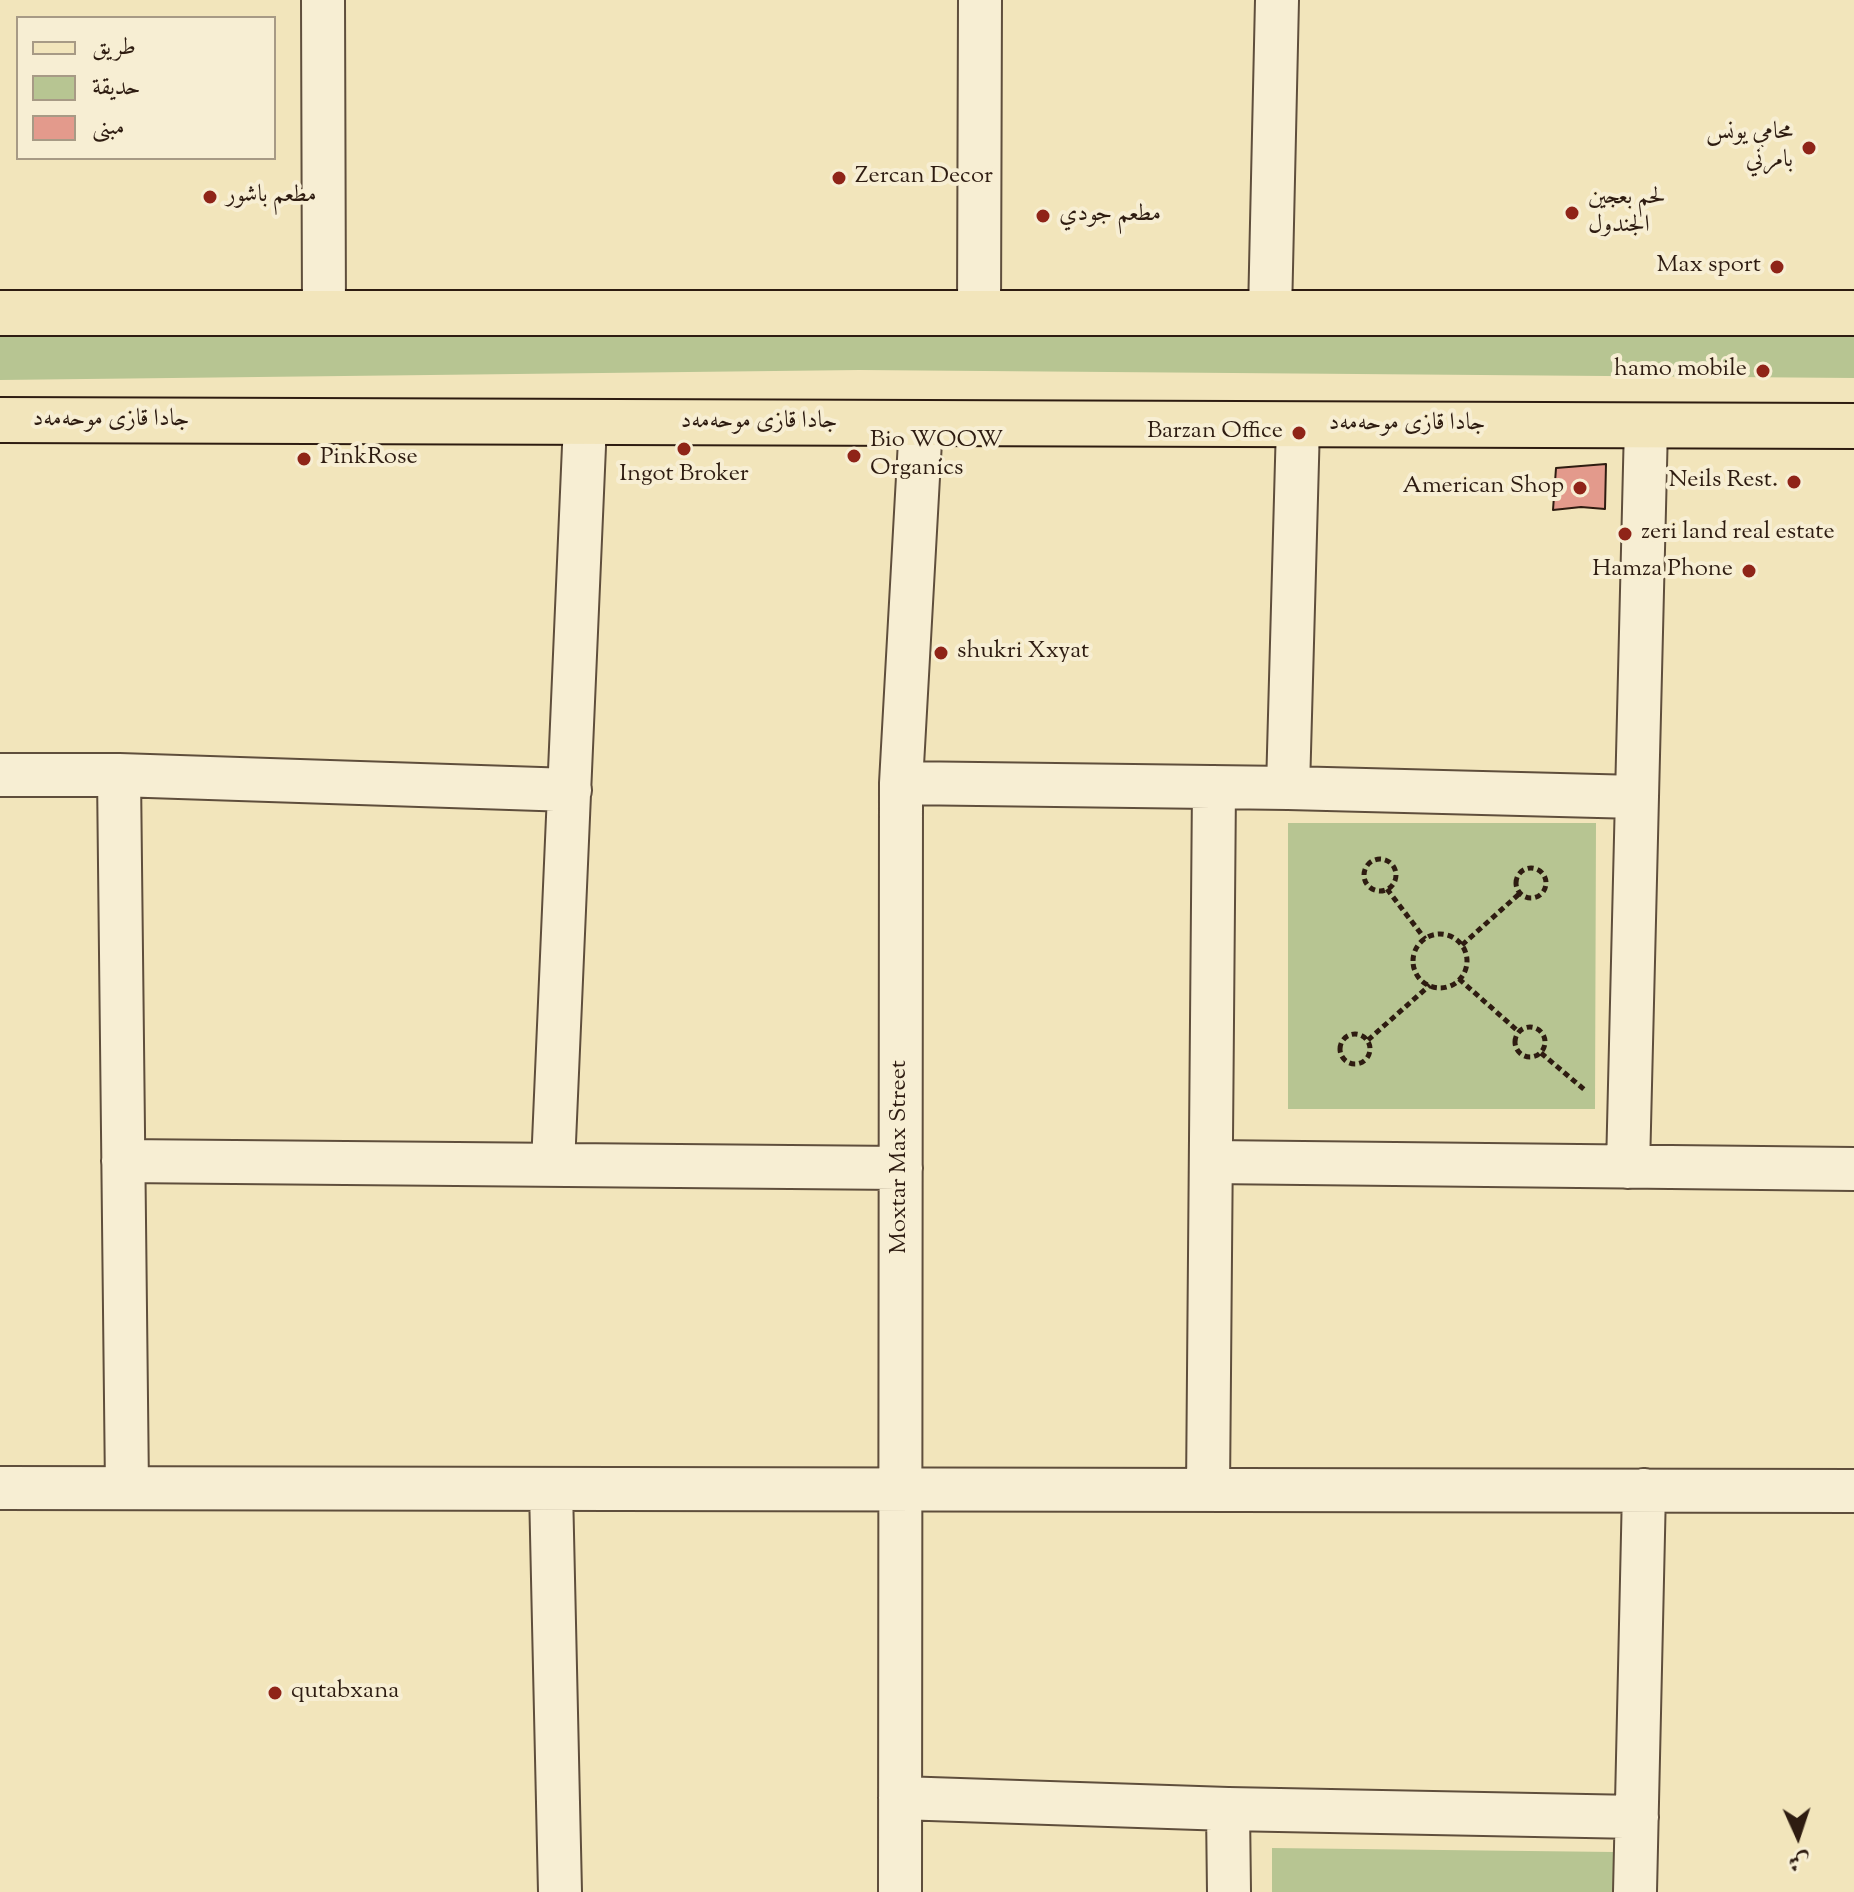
<!DOCTYPE html>
<meta charset="utf-8">
<style>
body{margin:0}
#map{position:relative;width:1854px;height:1892px;overflow:hidden;background:#f2e5bb;font-family:"Sorts Mill Goudy",Amiri,serif}
canvas{display:block}
.legend{position:absolute;left:16px;top:16px;width:260px;height:144px;box-sizing:border-box;background:#f7eed3;border:2px solid #a79a85;margin:0;padding:10px 14px;list-style:none;font-size:24px;color:#2e1c11}
.legend li{display:flex;align-items:center;gap:16px;height:40px}
.legend b{width:40px;border:2px solid #a79a85}
.north{position:absolute;left:1758px;top:1796px;width:80px;height:80px;-webkit-text-stroke:6px #f7eed3;paint-order:stroke;rotate:177deg;font-size:22px;font-weight:700;line-height:32px;text-align:center;color:#2e1c11}
.north::after{content:'';display:block;margin:auto;width:28px;height:36px;background:#2e1c11;clip-path:polygon(50% 0,100% 100%,50% 72%,0 100%)}
</style>
<div id="map">
<canvas width="1854" height="1892"></canvas>
<ul class="legend">
<li><b style="height:10px;background:#f2e5bb"></b>طريق</li>
<li><b style="height:22px;background:#b7c592"></b>حديقة</li>
<li><b style="height:22px;background:#e39a8c"></b>مبنى</li>
</ul>
<div class="north">ش</div>
</div>
<script>
const ctx = document.querySelector('canvas').getContext('2d');
ctx.lineJoin = 'round';
function fillPath(path, color) { ctx.fillStyle = color; ctx.fill(path, 'evenodd'); }
function trace(path, color, width, dash) { ctx.strokeStyle = color; ctx.lineWidth = width; ctx.lineCap = dash ? 'butt' : 'round'; ctx.setLineDash(dash || []); ctx.stroke(path); }
function drawText(font, color, halo, rows, align = 'center') {
  ctx.font = font + ' "Sorts Mill Goudy",Amiri,serif'; ctx.lineWidth = 8; ctx.setLineDash([]); ctx.textBaseline = 'middle'; ctx.strokeStyle = halo; ctx.fillStyle = color; for (const [text, x, y, turn = 0] of rows) {
    ctx.save(); ctx.translate(x, y); ctx.rotate((+turn || 0) * Math.PI / 180); ctx.textAlign = isNaN(turn) ? turn : align; if (halo) ctx.strokeText(text, 0, 0); ctx.fillText(text, 0, 0); ctx.restore();
  }
}
fillPath(new Path2D(`
 M1475,329L1854,337V378L860,370L0,380V333Z
 M1288,823H1596L1595,1109H1288Z
 M1272,1848L1614,1852V1892H1272Z`), '#b7c592');
const building = new Path2D(`
 M1606,464L1605,509L1581,507L1553,510L1556,468Z`);
fillPath(building, '#e39a8c');
trace(building, '#2e1c11', 2);
const minor = new Path2D(`
 M323,0L324,313
 M979,313L980,0
 M1270,313L1277,0
 M0,775H119L570,790
 M119,775L127,1488
 M901,783L1288,788L1637,797
 M1288,788L1298,425
 M123,1161L901,1168
 M1211,1162L1854,1169
 M553,1165L585,423
 M1628,1167L1646,426
 M0,1488L1854,1491
 M551,1489L560,1892
 M1208,1490L1214,787
 M900,1798L1228,1809L1637,1817
 M1228,1809L1229,1892
 M900,1892L901,783L921,423
 M1635,1892L1644,1490`);
const primary = new Path2D(`
 M0,313H1854
 M0,420L1854,426`);
trace(minor, '#5f4e3c', 46);
trace(primary, '#2e1c11', 48);
trace(new Path2D(`
 M1364 875a16 16 0 1 1 32 0a16 16 0 1 1-32 0Z
 M1516 883a15 15 0 1 1 30 0a15 15 0 1 1-30 0Z
 M1387,889L1425,939
 M1413 961a27 27 0 1 1 54 0a27 27 0 1 1-54 0Z
 M1462,945L1519,894
 M1459,979L1519,1032
 M1515 1042a15 15 0 1 1 30 0a15 15 0 1 1-30 0Z
 M1340 1049a15 15 0 1 1 30 0a15 15 0 1 1-30 0Z
 M1368,1040L1430,985
 M1541,1053L1586,1091`), '#2e1c11', 5, [6, 4]);
trace(minor, '#f7eed3', 42);
trace(primary, '#f2e5bb', 44);
for (const [x, y, r, color] of [
 [1809,148,8,"#8f2418"],
 [839,178,8,"#8f2418"],
 [210,197,8,"#8f2418"],
 [1572,213,8,"#8f2418"],
 [1043,216,8,"#8f2418"],
 [1777,267,8,"#8f2418"],
 [1763,371,8,"#8f2418"],
 [1299,433,8,"#8f2418"],
 [684,449,8,"#8f2418"],
 [854,456,8,"#8f2418"],
 [304,459,8,"#8f2418"],
 [1794,482,8,"#8f2418"],
 [1580,488,8,"#8f2418"],
 [1625,534,8,"#8f2418"],
 [1749,571,8,"#8f2418"],
 [941,653,8,"#8f2418"],
 [275,1693,8,"#8f2418"]
]) { const dot = new Path2D(); dot.arc(x, y, r, 0, 2 * Math.PI); ctx.fillStyle = color; ctx.fill(dot); trace(dot, '#f7eed3', 3); }
drawText('24px', '#2e1c11', '#f7eed3', [
 ["محامي يونس",1793,134,"right"],
 ["بامرني",1793,162,"right"],
 ["Zercan Decor",855,178],
 ["مطعم باشور",226,197],
 ["لحم بعجين",1588,199],
 ["الجندول",1588,227],
 ["مطعم جودي",1059,216],
 ["Max sport",1761,267,"right"],
 ["hamo mobile",1747,371,"right"],
 ["Barzan Office",1283,433,"right"],
 ["Bio WOOW",870,442],
 ["Organics",870,470],
 ["PinkRose",320,459],
 ["Ingot Broker",684,476,"center"],
 ["Neils Rest.",1778,482,"right"],
 ["American Shop",1564,488,"right"],
 ["zeri land real estate",1641,534],
 ["Hamza Phone",1733,571,"right"],
 ["shukri Xxyat",957,653],
 ["qutabxana",291,1693]
], 'left');
drawText('24px', '#2e1c11', '#f7eed3', [
 ["جادا قازی موحەمەد",111,421],
 ["جادا قازی موحەمەد",759,423],
 ["جادا قازی موحەمەد",1407,425],
 ["Moxtar Max Street",901,1157,-90]
]);
</script>
